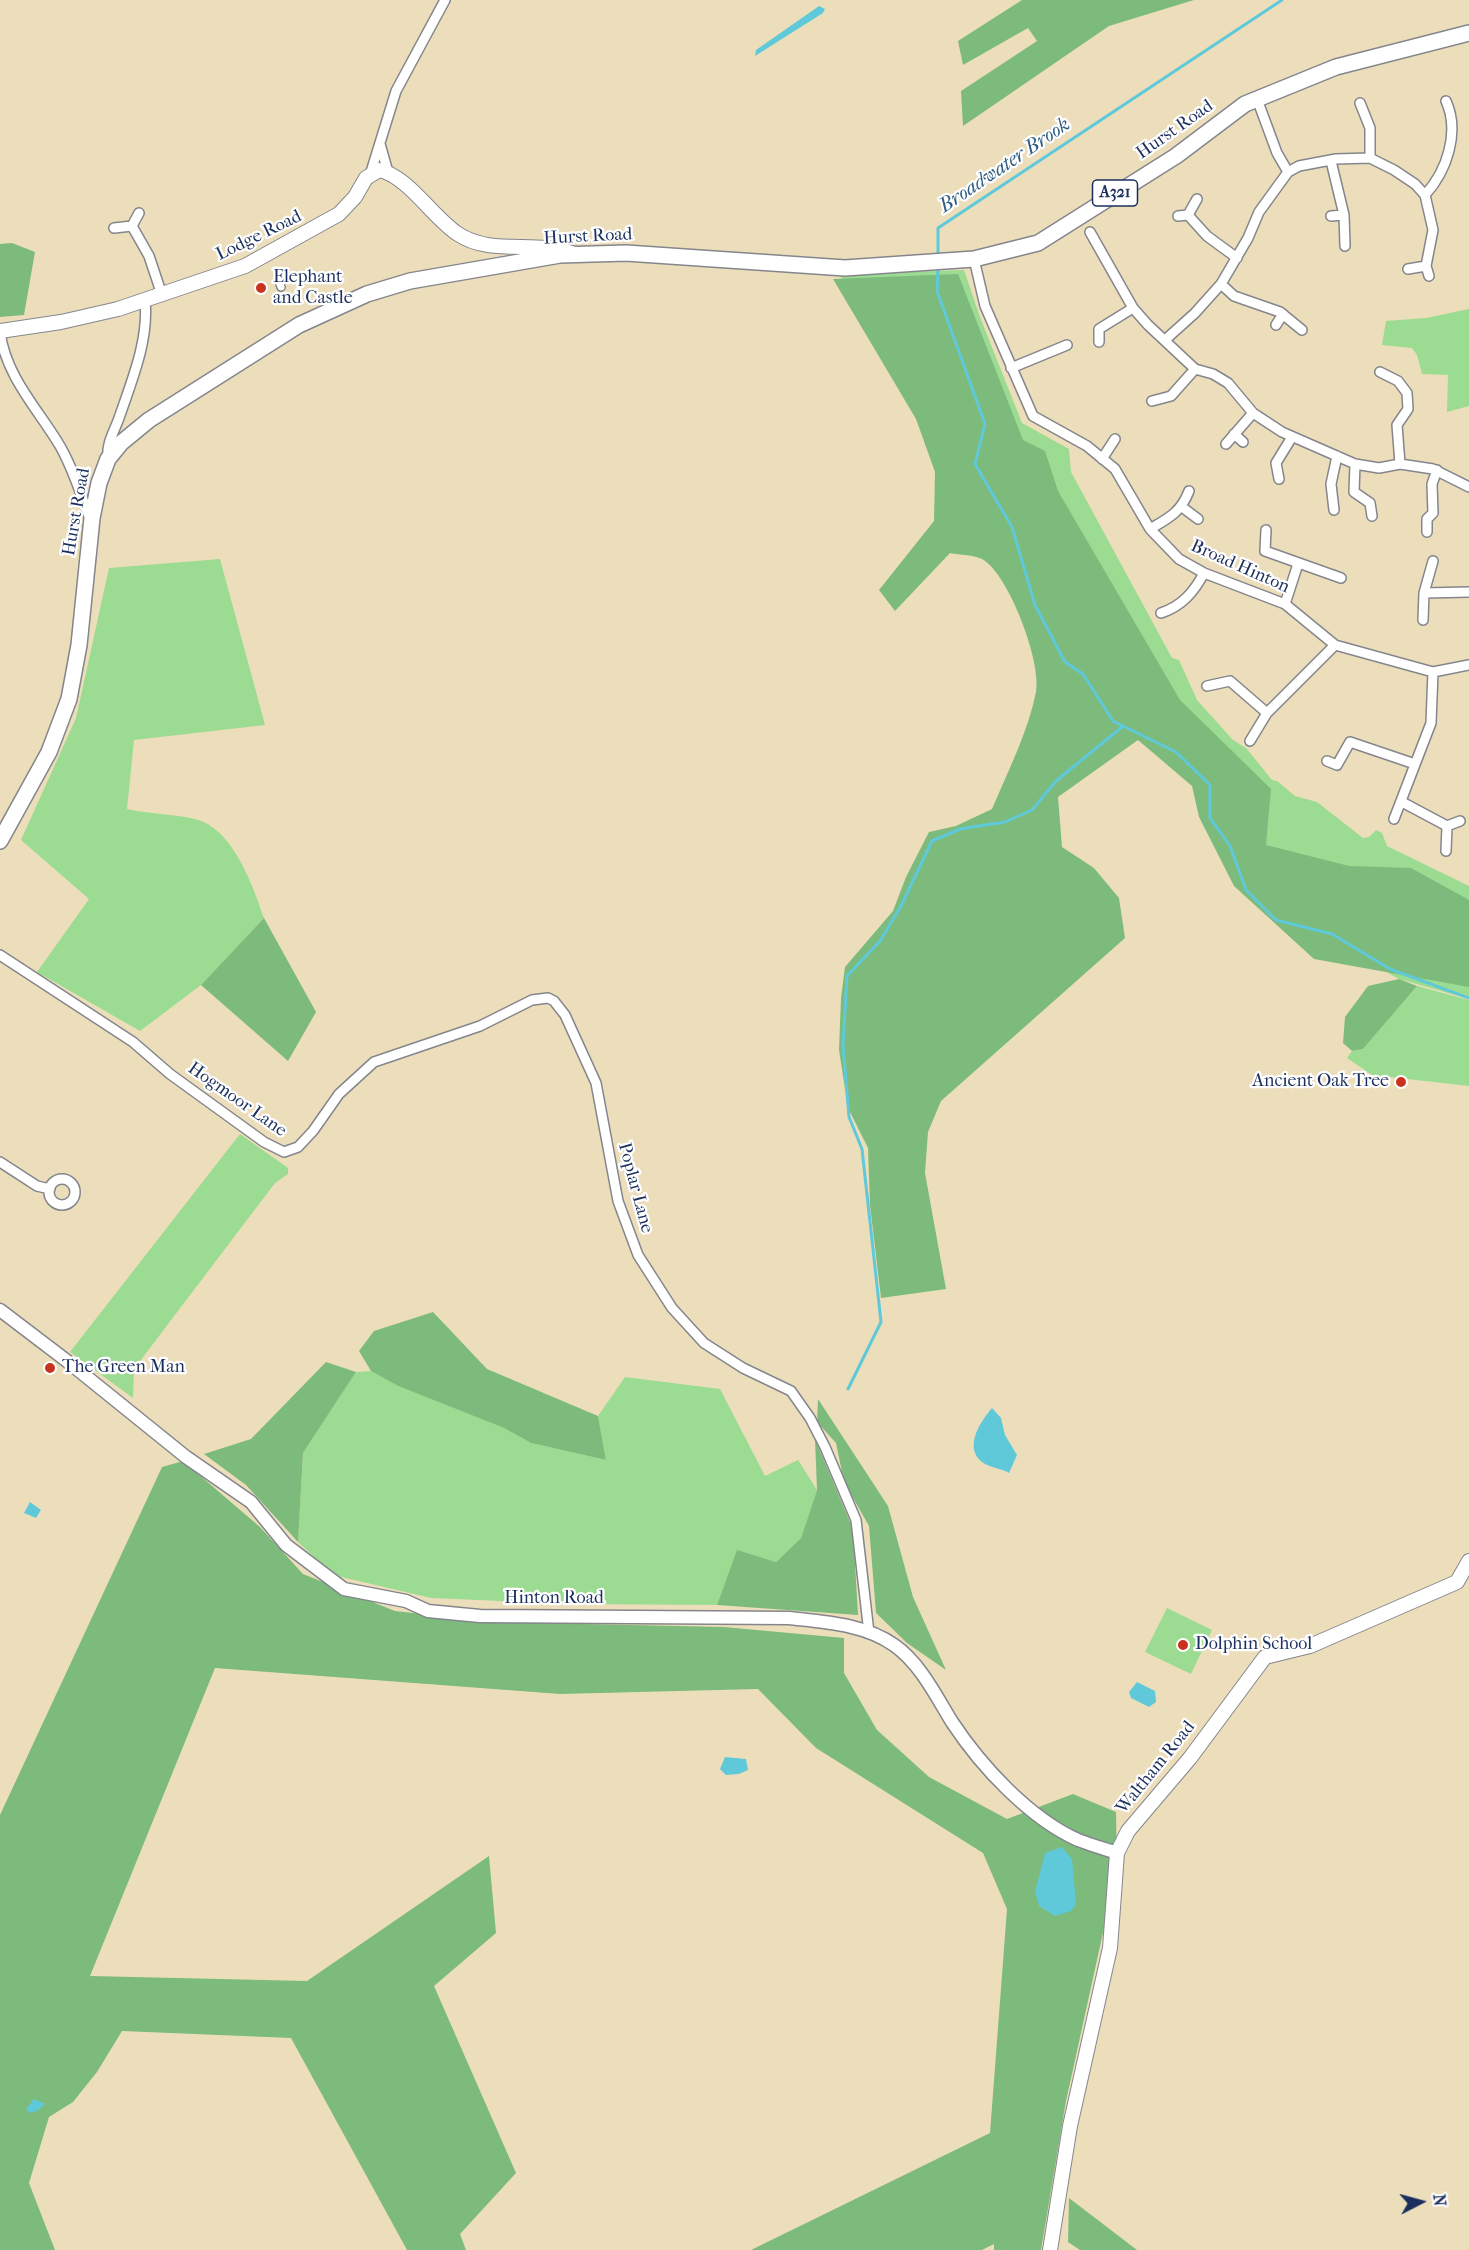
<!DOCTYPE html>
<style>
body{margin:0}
#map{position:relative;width:1469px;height:2250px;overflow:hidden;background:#eddebb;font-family:"IM FELL French Canon",serif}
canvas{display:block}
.north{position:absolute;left:1391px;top:2172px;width:60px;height:60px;-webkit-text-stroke:4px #fff;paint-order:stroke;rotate:84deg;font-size:16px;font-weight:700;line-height:24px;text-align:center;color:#1b2f5e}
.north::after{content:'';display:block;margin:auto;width:21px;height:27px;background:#1b2f5e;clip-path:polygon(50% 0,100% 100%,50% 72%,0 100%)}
</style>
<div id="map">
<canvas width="1469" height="2250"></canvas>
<div class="north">N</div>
</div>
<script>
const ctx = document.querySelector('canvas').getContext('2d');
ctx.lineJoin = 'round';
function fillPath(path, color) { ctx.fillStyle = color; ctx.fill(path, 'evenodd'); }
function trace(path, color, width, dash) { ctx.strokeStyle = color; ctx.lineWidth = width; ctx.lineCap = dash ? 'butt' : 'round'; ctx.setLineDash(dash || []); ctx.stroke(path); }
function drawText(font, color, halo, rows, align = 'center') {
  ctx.font = font + ' "IM FELL French Canon",serif'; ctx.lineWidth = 4.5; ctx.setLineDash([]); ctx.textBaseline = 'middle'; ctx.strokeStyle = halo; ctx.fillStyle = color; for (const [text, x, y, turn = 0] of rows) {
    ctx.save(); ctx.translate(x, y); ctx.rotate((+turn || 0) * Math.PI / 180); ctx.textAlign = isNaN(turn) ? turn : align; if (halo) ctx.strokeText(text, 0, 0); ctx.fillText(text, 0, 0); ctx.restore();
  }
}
fillPath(new Path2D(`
 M964,270L980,317L1022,423L1069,449L1071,472L1172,658L1179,660L1197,700L1233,740L1246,748L1272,780L1277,781L1295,796L1317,802L1363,838L1369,837L1376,830L1382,833L1387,846L1469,886V999L1399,979L1281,914L1215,787L898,375L839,274Z
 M1469,309V406L1447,412L1448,375L1422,374L1417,355L1412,348L1382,345L1386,321L1426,318Z
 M220,559L265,725L134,740L127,809C149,814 173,814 195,819C233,828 253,886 264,918L201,985L140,1031L37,972L89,899L21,840L76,718L109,568Z
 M1417,986L1469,1000V1086L1372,1075L1347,1058L1352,1051L1363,1049Z
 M240,1134L288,1168V1174L275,1183L134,1369L133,1398L70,1352Z
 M371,1371L398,1386L504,1428L531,1443L606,1460L598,1416L625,1377L720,1389L765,1476L798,1460L817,1490L801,1538L776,1562L737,1551L717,1605L570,1604L431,1598L333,1575L298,1542L303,1453L356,1372Z
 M1167,1608L1212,1630L1191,1674L1145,1652Z`), '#9bdb92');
fillPath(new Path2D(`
 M1022,0H1194L1109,26L963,126L961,91L1037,41L1028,28L963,65L958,41Z
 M12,243L35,252L24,315L0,317V244Z
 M958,274L1023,440L1045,451L1058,491L1180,700L1271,789L1266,845L1349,866L1411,868L1469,900V987L1314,959L1234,886L1199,817L1192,786L1138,740L1058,797L1062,847L1094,868L1119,898L1125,938L941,1101L928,1132L925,1173L946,1289L881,1298L870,1205L868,1148L848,1108L839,1050L841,998L845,967L893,911L906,877L929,832L956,826L992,809C1008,771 1028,732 1036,692C1042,663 1009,574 982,559C974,555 960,555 950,553L895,611L879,590L934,521L935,472L916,419L833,279Z
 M264,918L316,1012L288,1061L201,985Z
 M1399,979L1417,986L1363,1049L1352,1051L1343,1043L1345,1017L1368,986Z
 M433,1312L487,1369L598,1416L606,1460L531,1443L504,1428L398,1386L371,1371L359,1351L374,1331Z
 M326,1362L356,1372L303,1453L298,1542L246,1485L204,1454L251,1439Z
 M818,1399L888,1506L913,1597L946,1670L907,1643L876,1613L869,1526L844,1482L836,1443L817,1422Z
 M815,1439L853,1529L858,1615L717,1605L737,1550L776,1562L801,1538L817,1490Z
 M183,1461L260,1527L303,1574L395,1611L492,1622L724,1627L844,1638V1673L877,1730L929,1777L1007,1819L1073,1794L1116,1812L1117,1869L1066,2101L1041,2250H994V2244L982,2250H751L990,2133L1007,1909L983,1853L816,1748L758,1689L560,1694L215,1668L90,1976L307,1981L489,1856L496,1933L434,1986L516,2173L460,2234L466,2250H407L291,2038L122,2031L97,2072L73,2102L49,2117L29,2183L55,2250H0V1815L162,1467Z
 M1069,2198L1137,2250H1080L1068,2242Z`), '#7cbb7c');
fillPath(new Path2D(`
 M819,6L825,9L823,13L755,56L756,50Z
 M992,1408L1001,1418L1005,1435L1017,1455L1009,1473C1001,1468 990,1468 982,1462C963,1447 981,1421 992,1408Z
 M30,1502L41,1510L36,1518L24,1513Z
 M1137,1682L1155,1691L1156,1702L1149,1707L1131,1698L1129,1692Z
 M725,1757L746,1759L748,1770L739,1774L726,1775L720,1769Z
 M1062,1847L1072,1859L1076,1904L1071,1911L1055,1916L1039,1906L1035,1892L1045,1853Z
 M34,2099L45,2104L37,2111L30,2113L26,2109Z`), '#5fc9da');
trace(new Path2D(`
 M938,256V228L1282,0
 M938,266L937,291L985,424L975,464L1012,527L1035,605L1065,662L1083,674L1113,721L1176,752L1210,785V818L1230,846L1246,890L1276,920L1332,934L1390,969L1469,998
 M848,1389L881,1322L862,1149L849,1117L843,1045L847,976L880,941L901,906L932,841L960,829L1005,822L1032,810L1056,781L1122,727`), '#5fc9da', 3);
const pedestrian = new Path2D(`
 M279,281L281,287`);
const minor = new Path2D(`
 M1257,99L1277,153L1288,172L1299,166L1336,159L1370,158L1394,170L1415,184L1425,195L1433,230L1426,266L1429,276
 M1360,103L1370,128V158
 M380,144L388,172
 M1331,161L1344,215L1345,246
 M370,175L396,91L445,0
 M1425,195C1447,171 1460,132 1446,101
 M139,213L132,226L149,256L162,295
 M1188,215L1197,199
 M1178,216L1188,215L1207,236L1237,258
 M1331,216L1344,215
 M114,228L132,226
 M1090,232L1133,308L1148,325L1195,369L1213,374L1228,383L1253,413L1282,432L1355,464L1379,468L1400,464L1433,469L1469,487
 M974,259L985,306L1033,416L1087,446L1115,469L1150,529L1179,559L1204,573L1285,604L1335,645L1433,672L1469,665
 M1408,269L1426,266
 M1221,284L1234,296L1280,312L1302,330
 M1276,325L1283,314
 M0,332C6,377 38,409 60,446C72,467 80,491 88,514L92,518
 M1165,340L1195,313L1221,284L1248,238L1259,212L1288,172
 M1099,342V329L1133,308
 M1011,368L1067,345
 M1380,372L1398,381L1407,393L1408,409L1397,425L1400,464
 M1152,401L1171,396L1195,369
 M1234,434L1243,442
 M1226,444L1253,413
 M108,459C106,444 114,432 119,418C132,380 149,340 145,300
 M1102,459L1115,439
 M1355,464L1354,492L1370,503L1372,516
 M1279,479L1276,463L1292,437
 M1182,507L1198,519
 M1334,510L1331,484L1337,456
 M1150,529C1169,518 1181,512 1189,491
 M1266,530L1265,551L1341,578
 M1427,532V519L1433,513L1432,484L1437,470
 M1424,593L1469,592
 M1285,604L1298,564
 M1161,613C1182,606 1194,592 1204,573
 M1423,620L1424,593L1433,561
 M1207,686L1230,681L1267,713L1335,645
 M1250,741L1267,713
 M1327,761L1337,765L1350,742L1415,764
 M1402,802L1447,826L1446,851
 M1394,819L1431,723L1433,672
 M1447,826L1460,821
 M0,955L133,1042L170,1074L264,1142L284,1152L298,1147L313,1131L339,1094L374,1062L480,1026L532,1000L548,998L554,1001L565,1015L596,1083L618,1201L638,1255L672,1308L704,1343L743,1368L791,1391L810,1418L825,1447L856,1520L869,1633
 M0,1162L37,1186L50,1189
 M49 1192a13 13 0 1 1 26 0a13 13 0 1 1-26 0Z`);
const tertiary = new Path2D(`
 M0,1310L67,1361L186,1457L251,1502L286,1545L344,1589L406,1601L428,1611L480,1616L789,1618C824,1622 864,1624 894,1645C920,1663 936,1696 952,1722C981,1766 1029,1818 1078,1840C1091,1845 1105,1849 1117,1853`);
const secondary = new Path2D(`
 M0,331L61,322L118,309L245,266L339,214L355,197L366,178L379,170C408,176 433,218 458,234C491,256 535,240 572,253
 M1050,2250L1070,2126L1110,1948L1117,1853L1128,1831L1190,1758L1265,1657L1310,1646L1457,1582L1469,1561`);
const primary = new Path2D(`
 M0,841L49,752L69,699L79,645L92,518L99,483L108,459L121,443L149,420L299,325L367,294L410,281L560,255L626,253L845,268L974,259L1038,243L1176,156L1245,104L1336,67L1469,33`);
trace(pedestrian, '#84868c', 10);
trace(minor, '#84868c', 12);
trace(tertiary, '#84868c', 15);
trace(secondary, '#84868c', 16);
trace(primary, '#84868c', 18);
trace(pedestrian, '#fff', 7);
trace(minor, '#fff', 9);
trace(tertiary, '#fff', 12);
trace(secondary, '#fff', 14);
trace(primary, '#fff', 15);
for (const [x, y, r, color] of [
 [261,288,6,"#c8321e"],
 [1401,1082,6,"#c8321e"],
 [50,1368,6,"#c8321e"],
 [1183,1645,6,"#c8321e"]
]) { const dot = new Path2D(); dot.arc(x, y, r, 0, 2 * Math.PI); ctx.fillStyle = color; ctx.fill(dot); trace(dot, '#fff', 2); }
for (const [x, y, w] of [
 [1115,193,45]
]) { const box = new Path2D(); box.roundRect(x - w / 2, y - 13, w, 26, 4.5); ctx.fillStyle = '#fff'; ctx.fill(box); trace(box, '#1b2f5e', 1.5); }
drawText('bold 16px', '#1b2f5e', null, [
 ["A321",1115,193]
]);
drawText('18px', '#1b2f5e', '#fff', [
 ["Hurst Road",1175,130,-35],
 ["Lodge Road",259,236,-26],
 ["Hurst Road",588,237,-3],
 ["Hurst Road",77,512,-80],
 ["Broad Hinton",1240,567,24],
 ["Hogmoor Lane",237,1100,35],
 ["Poplar Lane",635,1188,75],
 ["Hinton Road",554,1599],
 ["Waltham Road",1156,1768,-51]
]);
drawText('18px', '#1b2f5e', '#fff', [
 ["Elephant",273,278],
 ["and Castle",273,299],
 ["Ancient Oak Tree",1389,1082,"right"],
 ["The Green Man",62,1368],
 ["Dolphin School",1195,1645]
], 'left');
drawText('italic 20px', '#2f5d83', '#fff', [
 ["Broadwater Brook",1005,166,-34]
]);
</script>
